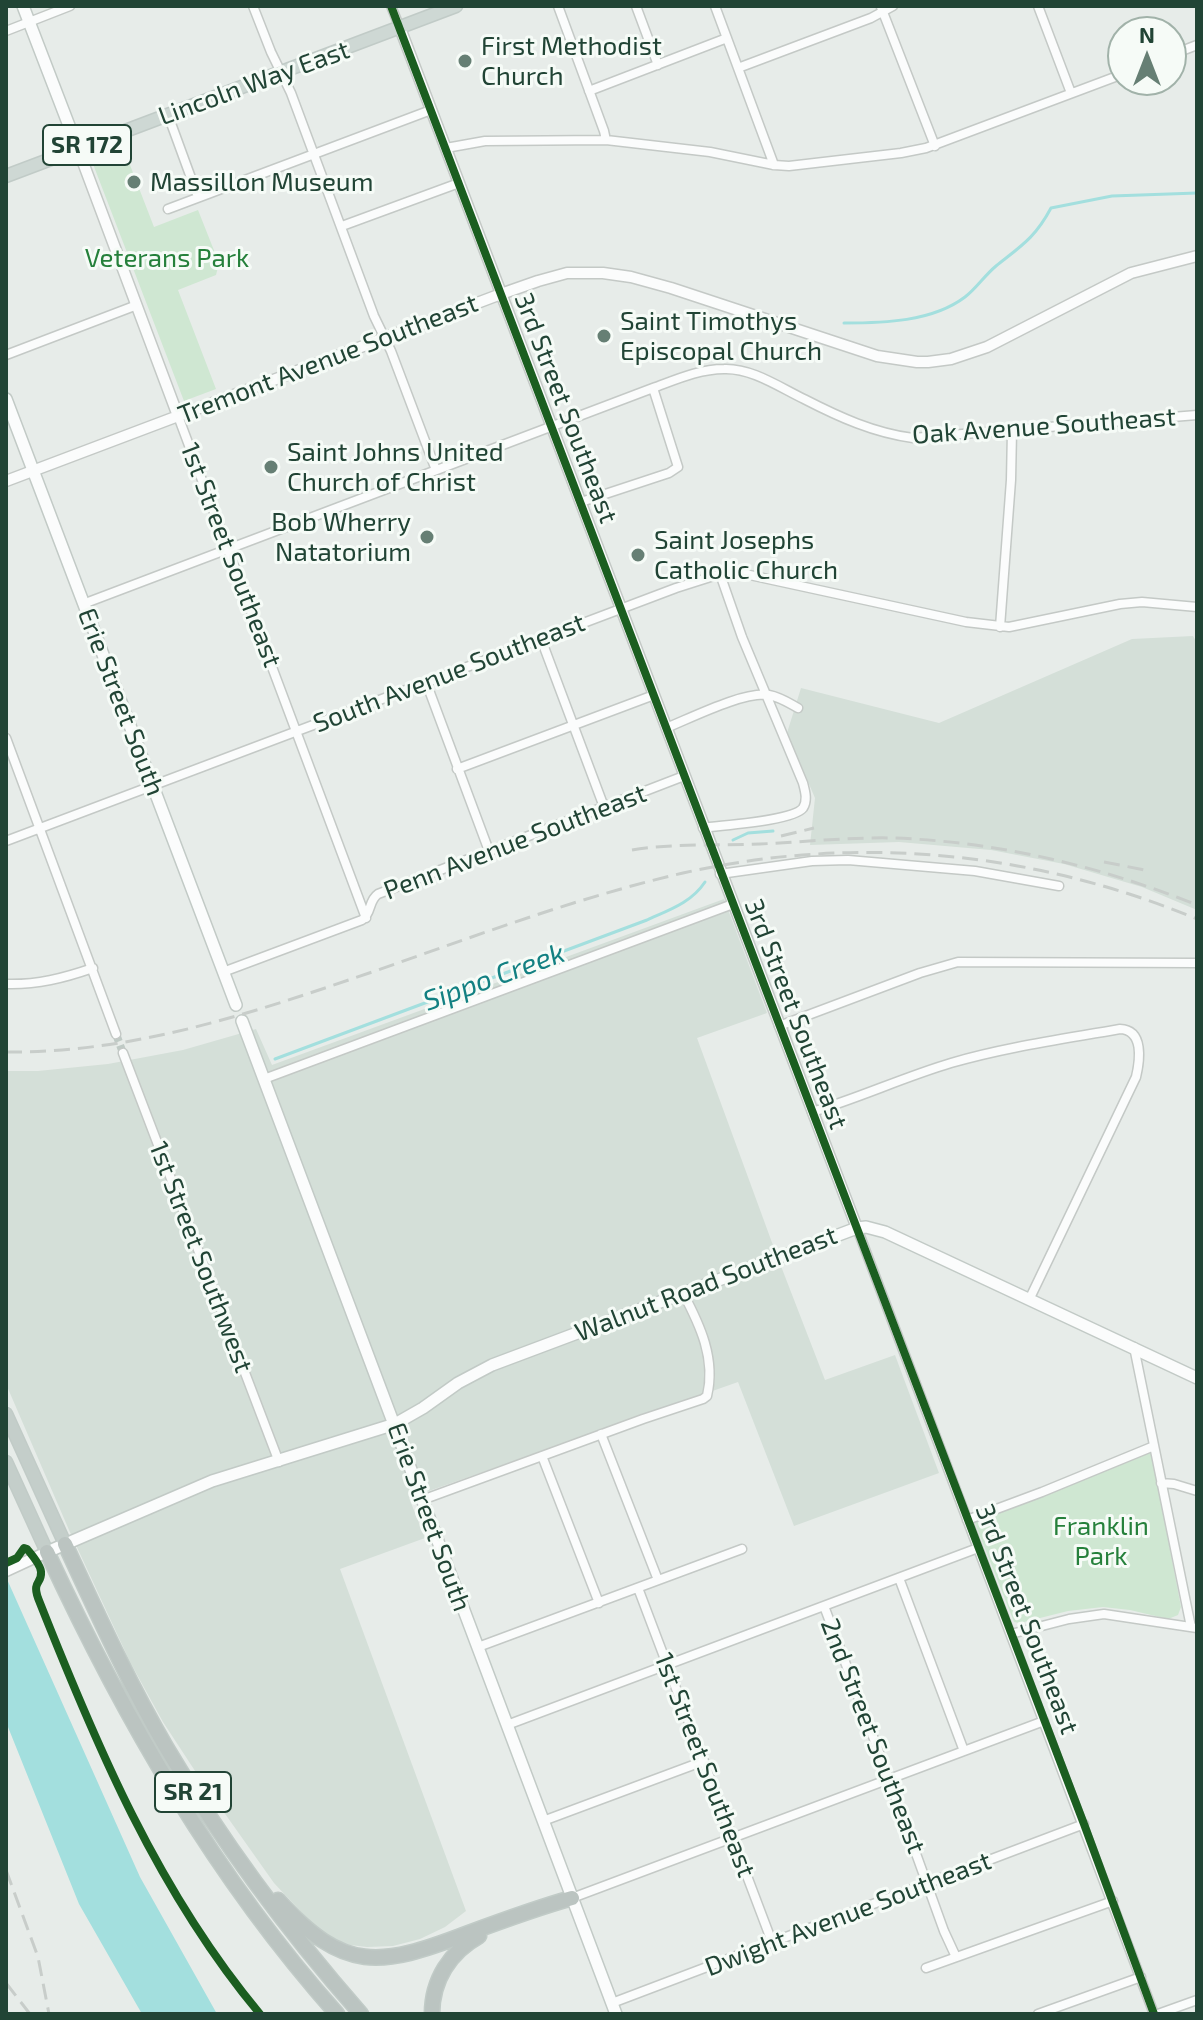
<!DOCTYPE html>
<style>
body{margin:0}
#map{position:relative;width:1203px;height:2020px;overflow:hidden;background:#e7ece9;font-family:"Exo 2",sans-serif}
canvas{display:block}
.frame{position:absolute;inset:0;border:8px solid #214435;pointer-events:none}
.north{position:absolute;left:1107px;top:16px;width:80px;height:80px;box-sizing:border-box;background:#f6fbf7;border:2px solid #a1b2a9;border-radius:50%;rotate:0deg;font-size:22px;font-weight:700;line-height:32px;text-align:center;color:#214435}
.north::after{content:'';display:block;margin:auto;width:28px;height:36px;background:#667f74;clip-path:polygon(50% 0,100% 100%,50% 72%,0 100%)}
</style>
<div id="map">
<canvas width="1203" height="2020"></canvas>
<div class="frame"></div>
<div class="north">N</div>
</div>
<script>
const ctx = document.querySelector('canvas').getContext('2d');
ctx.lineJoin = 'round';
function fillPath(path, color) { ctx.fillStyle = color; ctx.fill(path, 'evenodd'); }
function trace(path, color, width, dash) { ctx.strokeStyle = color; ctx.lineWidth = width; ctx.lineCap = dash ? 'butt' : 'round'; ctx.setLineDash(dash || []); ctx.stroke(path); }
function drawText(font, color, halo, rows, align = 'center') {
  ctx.font = font + ' "Exo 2",sans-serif'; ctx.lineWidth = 6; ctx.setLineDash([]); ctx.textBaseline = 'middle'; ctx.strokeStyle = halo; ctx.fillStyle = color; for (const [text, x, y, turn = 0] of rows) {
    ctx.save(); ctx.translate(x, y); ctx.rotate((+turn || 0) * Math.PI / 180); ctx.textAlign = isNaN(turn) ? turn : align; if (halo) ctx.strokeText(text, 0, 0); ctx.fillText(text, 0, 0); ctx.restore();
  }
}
fillPath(new Path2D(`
 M1193,636L1197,643V910L1142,887L1064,864L991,850L899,842L810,845L815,798L787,733L801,688L939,723L1132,639Z
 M724,899L767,1013L697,1038L774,1248L825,1380L895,1355L939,1473L794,1526L738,1382L409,1498L425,1538L340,1569L466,1911L445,1927L420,1939L393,1946L367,1947L342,1944L318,1930L274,1883L199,1777L163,1722L130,1662L69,1530L6,1384V1071H38L108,1064L183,1050L256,1029L272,1065Z`), '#d4dfd8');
fillPath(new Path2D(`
 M125,152L154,227L198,210L219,263L216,275L178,290L216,389L184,401L93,164Z
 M1151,1451L1181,1607L1178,1615L1168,1619L1130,1610L1103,1607L1068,1611L1020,1623L1014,1622L974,1521Z`), '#cfe7d2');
fillPath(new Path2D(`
 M6,1577L140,1877L217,2014H142L79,1904L6,1722Z`), '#a3dfde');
trace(new Path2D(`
 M844,323C883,323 932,322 965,297C976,289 984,276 996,266C1021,246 1035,238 1051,208L1112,196L1197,193
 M733,840L748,833L773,831
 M275,1059L647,920C669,910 691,903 705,882`), '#a3dfde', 3);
trace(new Path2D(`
 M116,1034L123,1053`), '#bfcac5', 8, [8, 4]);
const minor = new Path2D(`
 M253,6L271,52L291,93L374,316L391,351L436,470
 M391,6L400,28
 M558,6L604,131L606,140
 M636,6L658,65
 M715,6L774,165
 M1038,6L1071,93
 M881,7L935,146
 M6,31L70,6
 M1171,55L1197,45
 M738,68L871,18L893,6
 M589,91L727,38
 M168,115L198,197
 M446,148L485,141L606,140L710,152L774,165L789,166L901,153L926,148L1123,74
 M168,209L431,110
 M342,226L459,183
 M6,355L137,305
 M178,416L366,918
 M581,502L669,473L678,467L653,388
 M83,604L653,388C675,380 699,369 724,369C752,368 779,387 804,399C839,417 874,433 913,438L1197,415
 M1000,627L1011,480L1012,431
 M541,639L604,807
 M426,682L489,851
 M666,728C691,718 744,691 769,695C780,697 789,703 798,708
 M6,738L116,1034
 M457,769L654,695
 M703,828C723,825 793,821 803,808C808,800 805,791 803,783L742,637L720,574
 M6,841L676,588L720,574H745L966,622L1009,627L1120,604L1142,602L1197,607
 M720,874L812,861L848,860L975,871L1059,886
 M223,972L362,920C372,913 368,901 378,894L684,776
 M6,984C37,985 64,978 93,968
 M779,1026L920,973L958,962L1197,963
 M123,1053L279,1462
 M264,1079L733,904
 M812,1112C859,1098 904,1077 951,1063C1006,1047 1064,1039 1120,1029C1144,1030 1140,1060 1136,1077L1029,1300
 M857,1228L1154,2014
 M1134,1347L1191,1627
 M601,1434L658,1580
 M542,1456L599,1603
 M1161,1483L1174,1484L1197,1491
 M422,1500L643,1419L703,1399L707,1396C716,1359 700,1325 683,1293
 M967,1520L1042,1492L1154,1446
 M899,1578L964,1751
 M638,1588L772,1942
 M824,1606L889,1779L944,1931L956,1957
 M1011,1634L1069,1619L1104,1614L1197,1628
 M478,1647L742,1549
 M507,1725L978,1548
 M543,1821L704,1761
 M572,1898L1044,1721
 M926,1968L1113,1901
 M612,2003L1084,1824
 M1038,2014L1141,1977
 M1158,2014L1197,2000`);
const tertiary = new Path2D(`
 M400,28L857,1228
 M78,149L178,416
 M6,481L501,294L538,281L567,273H603L631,277L671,288L877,356L917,362H928L951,359L987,347L1131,273L1197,256
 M6,1571L47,1552`);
const secondary = new Path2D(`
 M23,6L78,149
 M6,399L236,1005
 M242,1021L616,2014
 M47,1552L212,1481L395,1424L423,1408L458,1383L492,1365L857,1228L866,1227L885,1232L1197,1378`);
const primary = new Path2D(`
 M6,176L456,6`);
const trunk = new Path2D(`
 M6,1414L65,1544
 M6,1462L47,1552`);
const motorway = new Path2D(`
 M65,1544C97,1613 128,1682 166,1747C222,1842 288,1931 361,2014
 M47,1552C124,1718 215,1877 337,2014
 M278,1900C344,1973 380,1967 466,1934C501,1921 536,1908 572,1898
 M432,2014C432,1980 450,1952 479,1936`);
trace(minor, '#c4c9c6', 11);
trace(tertiary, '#c4c9c6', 13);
trace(secondary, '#c2cac6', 14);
trace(primary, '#c1cbc7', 15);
trace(trunk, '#c1cbc7', 15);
trace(motorway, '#c1cbc7', 17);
trace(minor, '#fbfcfc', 8);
trace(tertiary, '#fbfcfc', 10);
trace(secondary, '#fbfcfc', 11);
trace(primary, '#ced8d4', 12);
trace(trunk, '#c4ceca', 12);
trace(motorway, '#bbc4c1', 14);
trace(new Path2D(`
 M781,836L814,828
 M632,850C674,843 717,846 760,844C804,842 850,837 894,838C999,842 1100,866 1197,905
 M1104,862L1150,871
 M6,1052C137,1053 255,1012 378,970C478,935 579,897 683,873C857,834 1033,851 1197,919
 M6,1870L38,1957L49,2014
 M6,1983L30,2014`), '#c8cdca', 3, [16, 8]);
trace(new Path2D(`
 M391,6L1084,1824L1154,2014
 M6,1563L17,1558L24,1548L27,1549C31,1554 41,1565 41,1572C42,1584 32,1581 38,1598C96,1745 158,1892 260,2014`), '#1b5e20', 8);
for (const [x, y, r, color] of [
 [465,61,8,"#667f74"],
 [134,182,8,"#667f74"],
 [604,336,8,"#667f74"],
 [271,467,8,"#667f74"],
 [427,537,8,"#667f74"],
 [638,555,8,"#667f74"]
]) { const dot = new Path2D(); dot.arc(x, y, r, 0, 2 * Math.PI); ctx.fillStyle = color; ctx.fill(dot); trace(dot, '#f6fbf7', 3); }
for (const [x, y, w] of [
 [87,145,88],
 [193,1792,76]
]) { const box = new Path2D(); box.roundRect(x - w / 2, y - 20, w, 40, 6); ctx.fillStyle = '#f6fbf7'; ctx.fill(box); trace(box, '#214435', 2); }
drawText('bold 24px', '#214435', null, [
 ["SR 172",87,145],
 ["SR 21",193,1792]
]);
drawText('26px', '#214435', '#f6fbf7', [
 ["First Methodist",481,46],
 ["Church",481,76],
 ["Massillon Museum",150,182],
 ["Saint Timothys",620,321],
 ["Episcopal Church",620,351],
 ["Saint Johns United",287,452],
 ["Church of Christ",287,482],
 ["Bob Wherry",411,522,"right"],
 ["Natatorium",411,552,"right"],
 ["Saint Josephs",654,540],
 ["Catholic Church",654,570]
], 'left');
drawText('26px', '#214435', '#f6fbf7', [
 ["Lincoln Way East",254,83,-20],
 ["Tremont Avenue Southeast",328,359,-21],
 ["3rd Street Southeast",566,408,69],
 ["Oak Avenue Southeast",1044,426,-4],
 ["1st Street Southeast",231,555,69],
 ["South Avenue Southeast",449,673,-21],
 ["Erie Street South",121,702,69],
 ["Penn Avenue Southeast",515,842,-21],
 ["3rd Street Southeast",796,1014,69],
 ["1st Street Southwest",201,1257,69],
 ["Walnut Road Southeast",706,1284,-21],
 ["Erie Street South",429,1517,70],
 ["3rd Street Southeast",1027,1619,69],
 ["2nd Street Southeast",873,1736,69],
 ["1st Street Southeast",705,1765,69],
 ["Dwight Avenue Southeast",848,1914,-21]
]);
drawText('26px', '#25803b', '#f6fbf7', [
 ["Veterans Park",167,258],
 ["Franklin",1101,1526],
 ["Park",1101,1556]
]);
drawText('italic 28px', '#128082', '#f6fbf7', [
 ["Sippo Creek",494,977,-20]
]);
</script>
